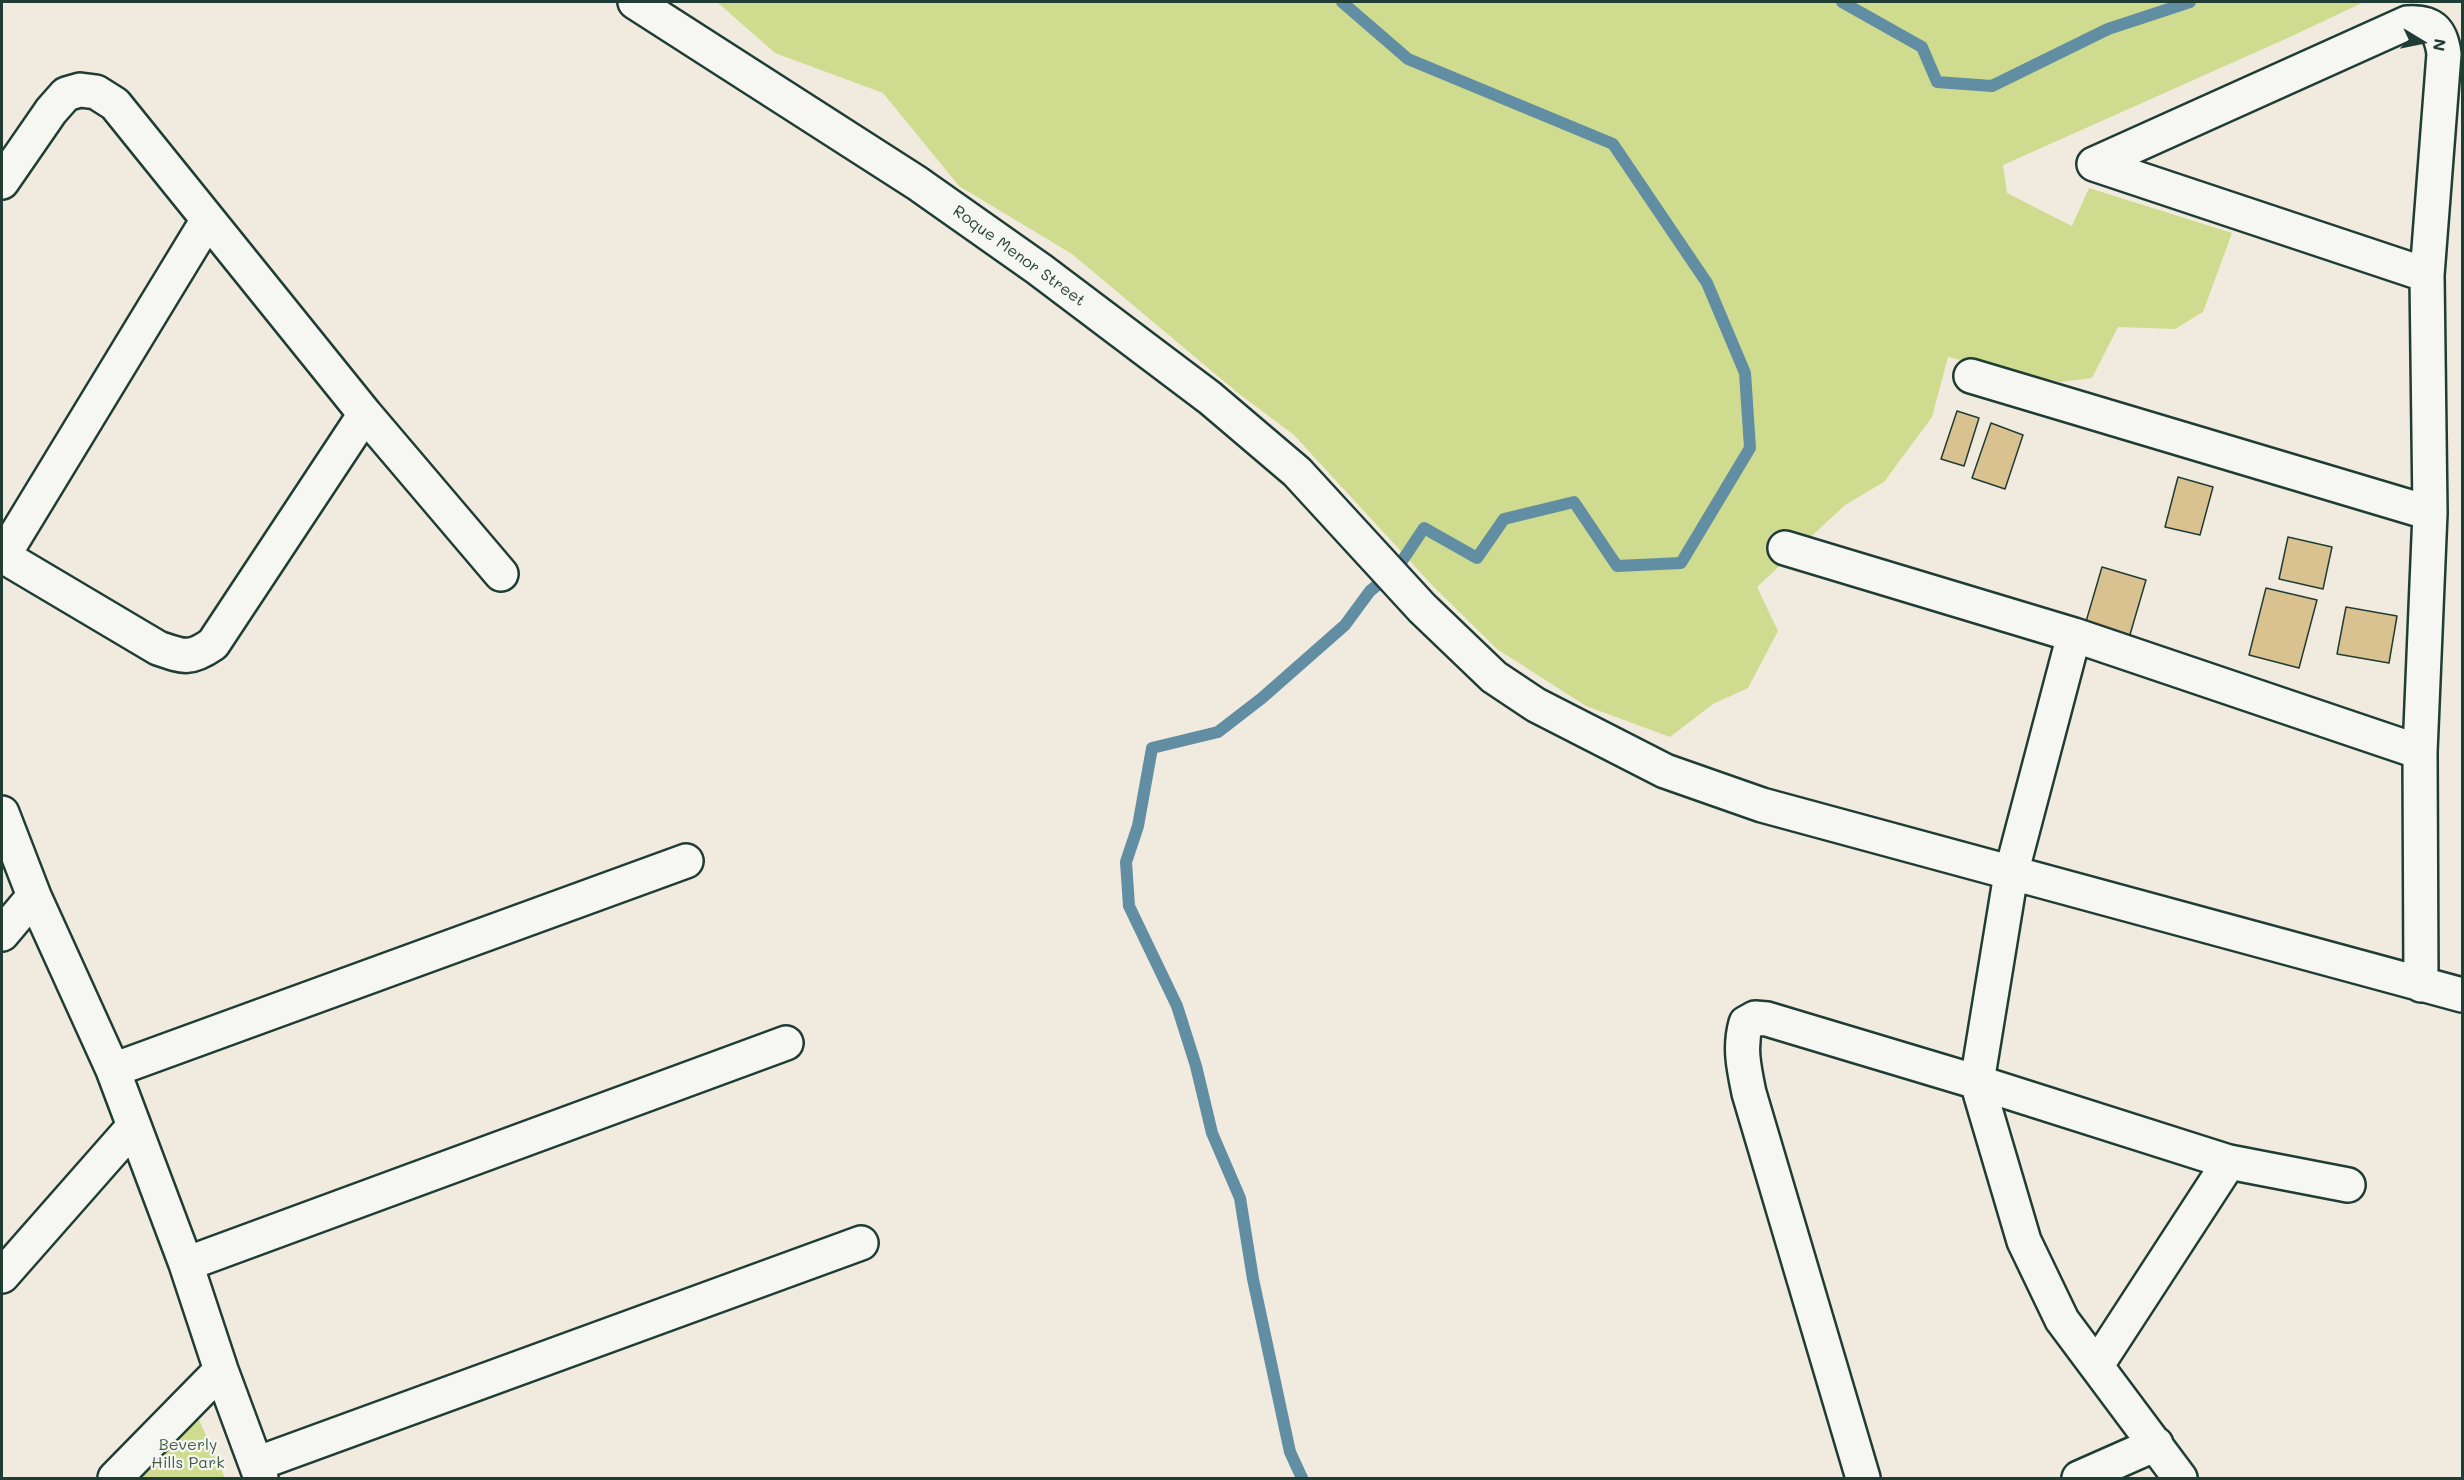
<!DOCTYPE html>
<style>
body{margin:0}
#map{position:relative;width:2464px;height:1480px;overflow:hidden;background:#f0ebde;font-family:Mali,sans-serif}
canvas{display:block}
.frame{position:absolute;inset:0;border:3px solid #1f3d34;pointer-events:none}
.north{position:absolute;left:2392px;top:12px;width:60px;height:60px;-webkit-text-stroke:4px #f6f6f2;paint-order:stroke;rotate:100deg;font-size:16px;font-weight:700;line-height:24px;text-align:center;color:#1f3d34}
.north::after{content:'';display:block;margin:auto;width:21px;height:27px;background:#1f3d34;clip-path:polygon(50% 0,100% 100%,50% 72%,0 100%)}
</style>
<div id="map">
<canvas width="2464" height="1480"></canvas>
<div class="frame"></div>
<div class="north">N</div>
</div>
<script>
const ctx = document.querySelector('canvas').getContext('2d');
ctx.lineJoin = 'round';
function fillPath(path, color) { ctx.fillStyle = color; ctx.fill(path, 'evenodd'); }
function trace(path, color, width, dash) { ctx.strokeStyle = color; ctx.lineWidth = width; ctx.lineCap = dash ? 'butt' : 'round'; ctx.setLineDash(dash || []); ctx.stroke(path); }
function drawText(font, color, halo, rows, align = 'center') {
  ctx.font = font + ' Mali,sans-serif'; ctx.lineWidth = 4.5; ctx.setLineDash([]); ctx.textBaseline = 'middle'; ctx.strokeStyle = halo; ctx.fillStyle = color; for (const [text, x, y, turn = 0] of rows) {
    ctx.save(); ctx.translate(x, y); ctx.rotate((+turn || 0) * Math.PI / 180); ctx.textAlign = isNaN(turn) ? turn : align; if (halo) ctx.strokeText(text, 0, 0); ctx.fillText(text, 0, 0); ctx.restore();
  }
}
fillPath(new Path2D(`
 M717,2H2364L2292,36L2003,165L2007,193L2072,226L2089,188L2232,233L2203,312L2175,329L2118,327L2092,378L2060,382L1948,357L1932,417L1884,482L1845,505L1757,587L1778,631L1748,688L1713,704L1670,737L1586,706L1497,649L1432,585L1294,435L1238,393L1072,254L959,186L883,93L775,53Z
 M195,1411L225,1478H133Z`), '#cfdc8f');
trace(new Path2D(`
 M1842,2L1922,47L1937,82L1992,86L2108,29L2190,2
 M1302,1478L1290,1452L1253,1279L1240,1198L1212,1133L1196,1066L1177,1006L1129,906L1126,862L1138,826L1152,748L1218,732L1262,698L1345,625L1370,591L1396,570L1424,528L1477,558L1504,519L1574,502L1617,566L1681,563L1750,448L1745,373L1707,283L1613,144L1408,59L1342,2`), '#628ea3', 12);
const building = new Path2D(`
 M1957,411L1979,418L1964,466L1941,459Z
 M1991,423L2023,435L2005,489L1972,478Z
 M2178,477L2213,487L2200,535L2165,527Z
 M2288,537L2332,547L2323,589L2279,579Z
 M2102,567L2146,580L2129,638L2085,625Z
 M2266,588L2317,600L2299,668L2249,655Z
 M2346,607L2397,616L2389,663L2337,654Z`);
fillPath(building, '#dac190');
trace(building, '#1f3d34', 1.5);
const minor = new Path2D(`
 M635,2L917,183L1039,269L1210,398L1297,472L1422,608L1494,677L1536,705L1665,771L1762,805L2462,995
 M2094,164L2407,23C2432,21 2441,30 2444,54L2427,275L2430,513L2420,752L2421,985
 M2094,164L2427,275
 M2,182L51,111L66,94L80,90L96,92L115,104L365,414L501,574
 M1971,376L2430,513
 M1785,548L2074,635L2420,752
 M3,556L158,648C184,657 190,660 213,644L365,414
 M2,558L207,221
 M2074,635L2011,874L1977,1082L2024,1241L2062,1320L2180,1478
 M2,813L34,896L113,1070L186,1264L221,1370L261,1478
 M2,934L34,896
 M113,1070L686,861
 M186,1264L786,1043
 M2,1276L134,1126
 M2097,1365L2229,1162
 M256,1464L861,1243
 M115,1478L221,1370
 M1863,1478L1749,1093C1744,1069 1739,1047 1746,1023L1755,1018L1767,1019L1977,1082L2229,1162L2348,1185
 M2079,1478L2156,1444`);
trace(minor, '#1f3d34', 38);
trace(minor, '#f6f6f2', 33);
drawText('16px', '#1f3d34', '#f6f6f2', [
 ["Roque Menor Street",1019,256,36]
]);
drawText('16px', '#425d46', '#f6f6f2', [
 ["Beverly",188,1445],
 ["Hills Park",188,1463]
]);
</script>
